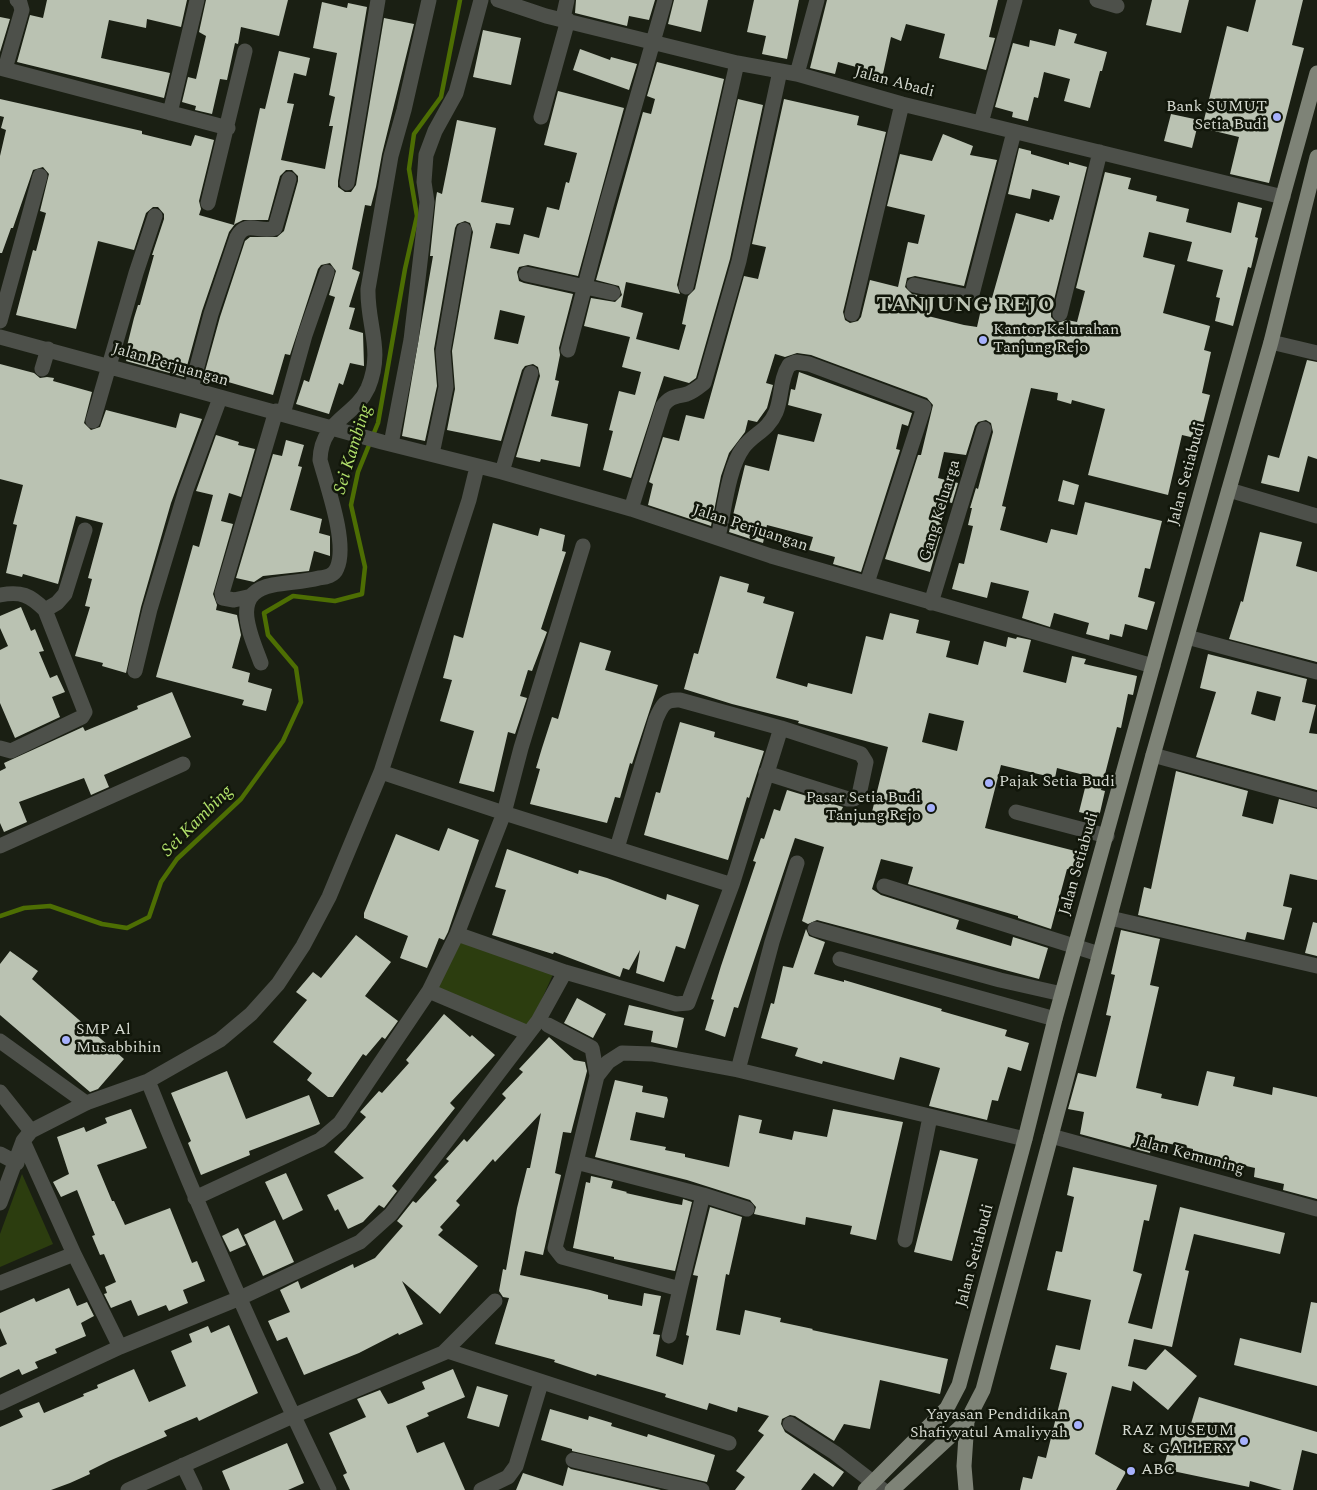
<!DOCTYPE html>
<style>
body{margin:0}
canvas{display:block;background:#1a1f13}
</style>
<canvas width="1317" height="1490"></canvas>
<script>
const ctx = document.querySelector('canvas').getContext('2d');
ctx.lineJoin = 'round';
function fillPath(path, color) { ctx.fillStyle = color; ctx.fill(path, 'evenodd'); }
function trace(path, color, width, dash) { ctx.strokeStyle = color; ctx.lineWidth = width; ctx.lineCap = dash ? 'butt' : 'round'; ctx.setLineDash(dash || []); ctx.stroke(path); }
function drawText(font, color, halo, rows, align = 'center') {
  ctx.font = font + ' Spectral,serif'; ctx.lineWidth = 5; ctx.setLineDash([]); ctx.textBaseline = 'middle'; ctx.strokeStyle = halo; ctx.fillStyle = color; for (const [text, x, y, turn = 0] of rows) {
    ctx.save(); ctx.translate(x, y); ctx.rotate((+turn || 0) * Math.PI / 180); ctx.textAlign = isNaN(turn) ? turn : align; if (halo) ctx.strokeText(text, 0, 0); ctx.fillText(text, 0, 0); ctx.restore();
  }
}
fillPath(new Path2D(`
 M456,938L554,972L528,1030L433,992Z
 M22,1174L53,1244L0,1267V1234Z`), '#2c3d0f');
trace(new Path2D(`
 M0,916L24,908L50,906L102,924L127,928L149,917L161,882L177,859L241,799L283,741L301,702L296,668L268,635L264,613L293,596L335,601L362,594L365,567L351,505L358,472L378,423L405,269L417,216L409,169L414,134L441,97L460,0`), '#4d6e03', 4.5);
fillPath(new Path2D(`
 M47,0H187L181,27L147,19L146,28L109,20L101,58L170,73L164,98L17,62L30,15L43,18Z
 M206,0H288L279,36L241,27L238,44L235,43L227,80L220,79L212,114L195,110L196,106L182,102L188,77L196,79L206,36L199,32Z
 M576,0H655L649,20L629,16L627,26L575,13Z
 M674,0H708L701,32L668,24Z
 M754,0H799L787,59L762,54L766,36L747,32Z
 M827,0H998L989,37L995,38L986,70L939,58L945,34L906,24L901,41L891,37L881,83L865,80L867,70L838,62L835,74L810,68Z
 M1152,0H1189L1181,33L1146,25Z
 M1256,0H1303L1292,45L1304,48L1269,183L1230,174L1239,137L1202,128L1227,26L1248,32Z
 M322,2L347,8L348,3L367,7L338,181V187L345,192H351L356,185L384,18L414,24L382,154L376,187L371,206L365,205L352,269L360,272L349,307L355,308L349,329L363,333L364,366L350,363L343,385L339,383L329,414L296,404L304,380L309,382L335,297L329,295L336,271L330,263L321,265L318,269L290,355L285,354L273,395L204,375L220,317L245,241L250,237H277L284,231L298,181V176L292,170H286L280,176L268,220H243L235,224L229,232L202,311L184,377L126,361L130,347L127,346L134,318L138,305H140L154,255H152L164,219V214L158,207H153L146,213L134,250L98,241L76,329L16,315L33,250L36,251L46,213L40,211L49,174L43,167L33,170L13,228H11L2,253H0V156L6,130L1,128L4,117L0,116V99L142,131V134L191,146L195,135L214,140L199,201L201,209L199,215L234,225L260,108L265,109L279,51L310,58L306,76L294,73L287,103L294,104L281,160L325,169L333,126H329L335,97L329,95L337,53L313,48Z
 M0,17L10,19L0,52Z
 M1059,29L1077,34L1074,43L1107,52L1102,71H1100L1090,108L1064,101L1070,79L1044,72L1038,98L1034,97L1028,121L1012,117L1013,112L995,107L1013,43L1029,47L1030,40L1055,46Z
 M483,30L521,38L511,85L473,77Z
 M580,49L610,60L611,57L637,64L629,90L573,70Z
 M657,62L724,79L677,285L680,294L626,282L621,307L643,313L636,339L679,350L686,325L682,324L688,296L695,289L738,99L763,105L730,259L696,378L689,383L664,376L631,478L603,470L613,431L609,430L619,391L635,395L641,372L622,367L630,337L584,326L591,298L615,302L622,295L619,286L596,280L643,112L651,114L655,99L647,96Z
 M558,91L624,108L578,276L528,265L519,267L517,272L519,281L524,283L573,294L559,348L560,355L555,380L559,381L551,416L588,424L580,467L541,459L540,462L516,457L540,376L538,367L533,364L525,366L522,370L501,441L447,430L455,389L452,351L473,232L470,223L465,221L457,224L455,228L434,349L437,386L425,441L402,436L433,256H430L436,198L437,192L442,194L457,120L496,128L481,202L514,208L510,225L496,223L490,248L519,254L524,234L539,238L547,207L559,210L566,182L569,183L577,153L544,145ZM500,310L525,316L518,344L494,339Z
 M784,99L859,116L857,125L886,132L843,312L845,320L850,323L858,321L861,317L870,280L898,287L908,242L918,244L925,215L887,206L900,154L932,161L943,134L973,146L970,155L997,160L964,286L915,276L907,278L905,287L912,294L932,298L928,316L964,325L977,327L984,296L992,298L1016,213L1049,222L1050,219L1053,220L1060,196L1032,189L1030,199L1008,194L1019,148L1031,151V154L1069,165V162L1087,167L1051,312V317L1057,323L1067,320L1077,322L1085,291L1076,288L1105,172L1131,178L1128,189L1157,196L1156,201L1189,209L1186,222L1231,233L1238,202L1262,208L1255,237L1258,238L1251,268L1248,267L1233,326L1215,321L1220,298L1216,297L1223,270L1187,261L1192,242L1149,232L1143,257L1175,265L1163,313L1210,326L1204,350L1211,352L1202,393L1210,395L1199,439L1182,435L1168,495L1088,475L1105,409L1072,400L1071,404L1057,400L1058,393L1031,388L1002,506L1006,507L1000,530L1047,543L1051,529L1077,535L1085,502L1162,521L1150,569L1145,568L1138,597L1155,602L1147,630L1125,624L1122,637L1110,634L1109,640L1086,634L1089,623L1054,613L1050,627L1022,618L1029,591L991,582L987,598L952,589L959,563L964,564L973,526L968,525L972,508H970L976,488L978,489L993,432L991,423L986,420L978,422L975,426L966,455L944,452L938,478L958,483L952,503L948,502L938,532L941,533L930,572L885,559L918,455H921L933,405L927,398L811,355L797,353L785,357L775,354L766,383L773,385L767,408L757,422L748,420L745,432L729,453L721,476L711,526L648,505L653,484L649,482L663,437L679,441L686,415L704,419L744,276L758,279L766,247L752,244Z
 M1171,114L1199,120L1192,148L1164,141Z
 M1307,360L1317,362V459L1308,456L1299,492L1261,483L1268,455L1279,458Z
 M0,364L34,373L40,378L47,377L54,378L53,381L92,392L84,423L91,430L100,427L106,410L176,428L180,413L202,419L171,503L141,607L126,673L102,666L103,663L75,656L90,607L85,606L92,579L88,578L103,523L76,516L58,584L23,574L22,577L6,573L17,525L13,524L23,485L0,479Z
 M799,372L912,413L908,426L902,424L896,449L900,450L861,572L833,564L835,557L809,550L813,537L767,525L763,543L729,532L745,465L769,471L778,434L814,442L822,414L788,405L791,389L795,390Z
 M216,435L239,442L238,445L255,449L241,497L229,493L221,521L233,524L213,594L217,605L216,610L237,615L241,635L232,668L250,673L248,682L272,689L266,711L242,705L244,700L156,677L193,545L199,547L213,495L196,491Z
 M286,440L304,445L298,466L302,467L290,510L322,519L319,533L330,536V556L314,551L309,571L263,576L254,582L236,578L273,454L282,456Z
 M1063,480L1079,485L1074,505L1058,501Z
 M493,523L538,536L540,528L565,535L562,551L566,552L541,629L547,632L532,671L528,670L520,696L527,698L515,734L508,732L494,792L459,783L474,731L440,721L452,680L443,678L449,655L454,635L463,638Z
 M1260,532L1302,542L1296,566L1317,572V662L1229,639L1241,601L1243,602Z
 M720,576L749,584L747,592L765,597L763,603L794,612L776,678L807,687L808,683L852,694L866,636L883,640L890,613L919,620L916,633L950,641L946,657L978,665L984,641L1006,647L1008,637L1016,639L1017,637L1031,640L1023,672L1066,683L1072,656L1086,659L1084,664L1137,676L1133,695L1128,694L1121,728L1117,727L1101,790L1105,791L1099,817L1079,812L1088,776L1057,768L1055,778L1001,765L985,828L1083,853L1079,872L1067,869L1051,929L1018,918V916L908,884L913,867L881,859L872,889L881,895L959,920L956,929L1011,946L1013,937L1048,948L1039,979L817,920L808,924L802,921L824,847L795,838L738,1008L734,1007L725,1037L705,1030L714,1000L711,999L721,966L756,862L753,861L761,838L764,839L774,809L780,811L787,790L843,807L841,811L870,820L888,747L798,723L799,721L732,704L684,689L694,653L698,654ZM929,713L964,721L957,751L922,742Z
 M21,607L31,631L35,629L44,651L39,652L50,678L57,675L65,692L52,697L60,717L15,738L0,703V650L8,646L0,628V616Z
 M580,642L611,651L605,670L658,685L632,764L630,763L620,798L615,797L607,823L530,804L540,769L536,768L542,748L552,717L558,719Z
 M1208,654L1307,679L1302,702L1316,705L1309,733L1317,734V790L1196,757L1216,692L1200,688ZM1257,691L1281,697L1275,721L1251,714Z
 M172,692L191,737L104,775L109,787L91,795L84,778L19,802L27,822L4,832L0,823V771L6,768L4,763L83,727L85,731L138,709L137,706Z
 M680,722L715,732L714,737L764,751L749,798L747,797L728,860L644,835L656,792L660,793Z
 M1176,771L1248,791L1242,816L1273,824L1279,799L1317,809V880L1290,874L1283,906L1292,908L1284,940L1247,932L1245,940L1138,915L1144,887L1151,889Z
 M448,828L479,840L448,932L444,940L439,938L427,968L400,958L408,936L364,918V913L396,834L439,851Z
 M507,849L578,874L579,870L607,878L666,900L667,894L699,905L685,949L676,946L664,982L636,973L640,950L629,970L623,968L620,977L554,952L553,954L492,935L506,890L495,887Z
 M1313,922L1317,923V956L1305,953Z
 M806,929L809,936L825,942L814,974L844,982V980L942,1009L941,1011L1007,1030L1005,1036L1029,1043L1021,1071L1008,1067L998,1101L992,1100L987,1120L929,1106L940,1068L900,1057L894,1080L823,1061L822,1064L795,1056L798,1048L761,1038L771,1003L774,1004L783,966L793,968Z
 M1121,930L1160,939L1150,985L1159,987L1136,1088L1162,1094L1161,1098L1198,1106L1207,1071L1235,1077L1233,1086L1272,1095L1273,1087L1317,1097V1199L1283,1190L1284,1184L1254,1177L1255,1168L1220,1160V1157L1193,1151V1149L1153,1140L1150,1153L1080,1134L1084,1112L1068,1109L1078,1073L1096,1077L1111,1016L1106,1015L1115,975L1111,974Z
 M356,935L391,962L365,996L398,1021L385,1039L382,1037L366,1056L363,1054L333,1097H328L307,1080L312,1073L273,1042L307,1000L296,992L313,972L321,978Z
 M10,951L38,971L32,979L124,1059L98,1089L90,1092L0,1015V964Z
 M577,998L606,1014L593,1038L564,1023Z
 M629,1005L684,1018L677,1048L651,1042L653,1031L624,1025Z
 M444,1014L470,1037L472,1035L495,1055L450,1103L455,1108L392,1186L397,1191L384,1208L379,1205L363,1222L348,1229L338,1209L335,1211L327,1195L364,1178L334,1152L366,1117L360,1112L379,1091L382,1093L409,1063L406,1060Z
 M549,1037L574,1060L585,1062L587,1071L571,1133L563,1132L555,1173L561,1175L543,1255L525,1251L520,1275L590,1290L608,1295V1299L642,1306L644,1293L661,1296L653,1334L660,1335L656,1356L683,1365L689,1336L686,1335L698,1276L693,1275L710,1207L742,1217L729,1275L726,1274L716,1330L740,1335L745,1310L781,1318L780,1322L813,1329L812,1330L948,1359L940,1394L880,1380L870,1429L844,1424L834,1441L795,1416L790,1415L782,1419L781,1424L785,1432L844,1472L833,1487L814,1473L801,1490H735L745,1477L736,1471L764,1435L758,1431L769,1416L738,1407L737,1412L709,1403L707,1410L665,1397L666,1394L597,1374L596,1376L554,1362L555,1360L495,1344L509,1298L503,1297L499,1291L503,1269L506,1270L517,1208L527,1168H530L541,1113L495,1162L493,1159L456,1201L460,1205L440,1227L443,1230L438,1235L478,1266L440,1314L402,1281L423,1324L399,1335L398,1333L359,1353L304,1375L287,1337L277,1341L268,1321L290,1312L280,1290L298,1281L301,1289L353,1264L354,1268L375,1258L403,1226L397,1221L413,1201L416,1203L437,1180L434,1177L449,1161L446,1159L464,1139L467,1142L506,1098L502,1094L523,1072L519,1069Z
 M227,1071L246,1119L309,1095L320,1124L249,1151L250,1155L201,1175L188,1143L191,1141L171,1093Z
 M615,1080L643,1086L642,1092L667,1097L668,1100L664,1118L636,1112L630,1140L666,1147L665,1150L685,1154V1157L729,1167L739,1115L762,1120L759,1133L792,1140L794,1131L827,1137L833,1109L903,1122L876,1240L850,1234L852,1226L806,1217L805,1225L754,1214L756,1207L750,1200L687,1180L595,1157Z
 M131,1109L147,1148L97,1165L112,1201H114L125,1225L170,1208L192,1263L197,1261L205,1281L183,1290L188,1303L169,1311L166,1305L138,1316L131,1300L111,1308L104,1294L107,1293L105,1287L116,1282L104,1254L100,1255L92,1236L95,1235L77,1190L61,1197L53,1182L69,1174L57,1137L84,1127L86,1132L107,1123L105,1118Z
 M940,1150L978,1159L952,1261L914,1252Z
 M1073,1167L1157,1185L1149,1221L1144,1220L1133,1271L1142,1274L1128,1323L1152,1329L1180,1207L1285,1233L1280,1254L1194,1234L1185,1270L1189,1271L1172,1347L1134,1339L1128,1366L1146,1370L1165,1349L1197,1376L1168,1410L1133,1381L1131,1391L1112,1386L1095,1454L1126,1472L1116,1490H1020L1023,1477L1032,1479L1038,1456L1046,1458L1067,1373L1050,1369L1056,1345L1080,1350L1091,1300L1047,1290L1056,1251L1062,1252L1074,1197L1067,1195Z
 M286,1173L303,1210L283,1220L265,1182Z
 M591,1176L613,1181L611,1188L627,1192L626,1193L671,1203L682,1205L683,1199L692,1202L675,1271L614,1259V1257L573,1248L586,1182L590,1183Z
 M275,1220L294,1262L263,1276L244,1235Z
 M238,1228L246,1245L230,1252L222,1236Z
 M69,1288L77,1306L87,1302L94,1316L81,1323L86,1336L55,1349L57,1353L35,1362L38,1368L22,1375L19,1369L0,1378V1347L7,1344L0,1328V1313L34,1298L36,1302Z
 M1311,1302L1317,1303V1386L1234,1365L1240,1338L1301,1353Z
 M229,1325L258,1393L199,1421L197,1417L164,1431L167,1436L109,1461L89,1471L90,1474L70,1483L51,1490H0V1427L23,1417L19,1410L39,1402L44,1413L84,1396L83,1394L98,1388L97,1385L134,1369L149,1402L186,1386L171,1351L192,1342L189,1334L208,1326L211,1333Z
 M453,1369L465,1397L427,1413L429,1416L406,1426L417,1453L444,1442L465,1490H350L343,1475L347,1473L329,1433L366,1417L357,1399L380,1390L388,1404L392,1403L425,1389L422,1382Z
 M477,1386L508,1395L499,1427L467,1418Z
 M1199,1397L1317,1432V1454L1302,1450L1293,1490H1282L1250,1481L1249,1487L1163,1469L1176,1423L1190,1427Z
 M550,1409L588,1420L589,1416L612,1423L611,1426L647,1437L648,1434L715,1455L707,1482L572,1451V1449L541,1440Z
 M287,1443L304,1483L288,1490H230L222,1471Z
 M568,1467L571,1469L661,1490H516L523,1473L563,1486Z`), '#bac2b2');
trace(new Path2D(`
 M498,0L546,16L737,63L797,74L902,104L1283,197
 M1097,0L1117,6
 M563,18L567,0
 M0,68L228,128
 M5,69L22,10L20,3L17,0
 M797,74L817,0
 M170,113L197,0
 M541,117L568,20
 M981,123L1015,0
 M347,183L378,0
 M208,203L245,51
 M526,274L613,293
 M914,285L965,296L969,297L972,294L1014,132
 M686,287L737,63
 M852,314L902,104
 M1060,314L1100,152
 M0,321L40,176
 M0,337L191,389L382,442L502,472L631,509L771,556L1153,666
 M1271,342L1317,353
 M568,350L606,206L665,0
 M42,369L48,349
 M191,389L211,314L237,237C246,219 261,234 275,228L289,179
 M283,414L305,335L327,272
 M93,421L136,273L155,216
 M391,444L411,340L427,202L424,182L426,155L435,131L456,93L481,0
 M432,454L446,387L443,351L464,230
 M502,472L531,373
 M1229,490L1317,516
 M631,509L663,406C670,396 676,397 687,394C693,392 699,387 704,383L739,261L780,71
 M718,537C724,513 728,468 743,448C753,434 768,431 776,412C782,397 780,379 789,365L796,362L809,364L924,407L867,583
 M0,595C21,591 30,595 45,610L57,603L65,594L85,530
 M252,596L234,600L223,598L222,593L276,411
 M931,603L984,429
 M1187,637L1317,672
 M261,663C251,635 229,593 273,585C288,582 304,582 319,578C326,577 334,576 337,568C348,544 327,486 320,460C321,420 355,417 368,388C384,350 367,326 368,289L391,156L404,110L429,0
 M135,671L150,609L186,490L220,398
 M0,748L11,751L82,717L85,712L45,610
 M1153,755L1317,800
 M381,772L504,813L732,885
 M1016,812L1107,836
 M0,846L183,764
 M617,848L656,719C662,705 665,699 680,700L781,728L861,754L866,762L859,795L854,799H848L766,773
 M884,886L1099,954
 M1110,918L1317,966
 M815,929L1000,980L1062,994
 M457,934L565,972L676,1004L688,1003L732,885L781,728
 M840,959L1055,1019
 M429,991L528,1033
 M548,1025L592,1048L597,1076
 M0,1041L86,1103
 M738,1070L772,942L797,863
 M148,1081C203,1220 264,1356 329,1490
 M0,1092L31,1131
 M1051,1136L1317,1209
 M23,1141L74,1254L120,1347
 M0,1154L17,1163
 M576,1162L703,1195L747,1209
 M195,1198L320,1140L340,1123L429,991L457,934L504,813L521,748L583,546
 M0,1203L23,1141L31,1131L86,1103L148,1081L220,1040L251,1014L278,984L303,946L329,897L381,772L469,500L477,467
 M905,1240L930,1117
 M0,1283L74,1254
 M680,1289L703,1195
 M669,1336L680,1289L562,1257L555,1248L597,1076L608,1062L622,1053L652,1054L738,1070L1025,1139
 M444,1352L495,1301
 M0,1403L120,1347L240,1298L360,1242L391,1214L538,1021L565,972
 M790,1424L835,1453L883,1490
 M573,1460L702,1490
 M183,1465L195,1490
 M128,1490L293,1416L448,1351L729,1443
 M481,1490L508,1477L516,1466L541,1383`), '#4d504a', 15);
trace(new Path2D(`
 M865,1490L947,1408L959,1385L1025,1139L1055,1019L1317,73
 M892,1490L967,1421L983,1390L1153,755L1271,342L1317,157
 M966,1490L964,1466L967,1421`), '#7e8377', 15);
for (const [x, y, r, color] of [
 [1277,117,5,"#a7b1fc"],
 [983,340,5,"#a7b1fc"],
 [989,783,5,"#a7b1fc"],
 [931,808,5,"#a7b1fc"],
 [66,1040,5,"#a7b1fc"],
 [1078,1425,5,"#a7b1fc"],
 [1244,1441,5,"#a7b1fc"],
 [1131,1471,5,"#a7b1fc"]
]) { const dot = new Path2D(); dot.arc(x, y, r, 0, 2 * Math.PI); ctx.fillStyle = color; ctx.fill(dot); trace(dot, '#11160a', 2); }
drawText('16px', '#d5d9d0', '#11160a', [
 ["Jalan Abadi",894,83,15],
 ["Jalan Perjuangan",170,366,16],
 ["Jalan Setiabudi",1188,474,-75],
 ["Gang Keluarga",941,511,-73],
 ["Jalan Perjuangan",750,529,18],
 ["Jalan Setiabudi",1080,864,-74],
 ["Jalan Kemuning",1189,1156,15],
 ["Jalan Setiabudi",976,1256,-75]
]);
drawText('16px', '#d5d9d0', '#11160a', [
 ["Bank SUMUT",1267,108],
 ["Setia Budi",1267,126],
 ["Kantor Kelurahan",993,331,"left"],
 ["Tanjung Rejo",993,349,"left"],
 ["Pajak Setia Budi",999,783,"left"],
 ["Pasar Setia Budi",921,799],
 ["Tanjung Rejo",921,817],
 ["SMP Al",76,1031,"left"],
 ["Musabbihin",76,1049,"left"],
 ["Yayasan Pendidikan",1068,1416],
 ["Shafiyyatul Amaliyyah",1068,1434],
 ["RAZ MUSEUM",1234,1432],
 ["& GALLERY",1234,1450],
 ["ABC",1141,1471,"left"]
], 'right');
drawText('italic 18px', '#b2e26b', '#11160a', [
 ["Sei Kambing",354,450,-73],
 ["Sei Kambing",198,822,-45]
]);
ctx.letterSpacing = '1px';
drawText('bold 21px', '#bec5b5', '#11160a', [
 ["TANJUNG REJO",966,307]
]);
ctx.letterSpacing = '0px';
</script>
